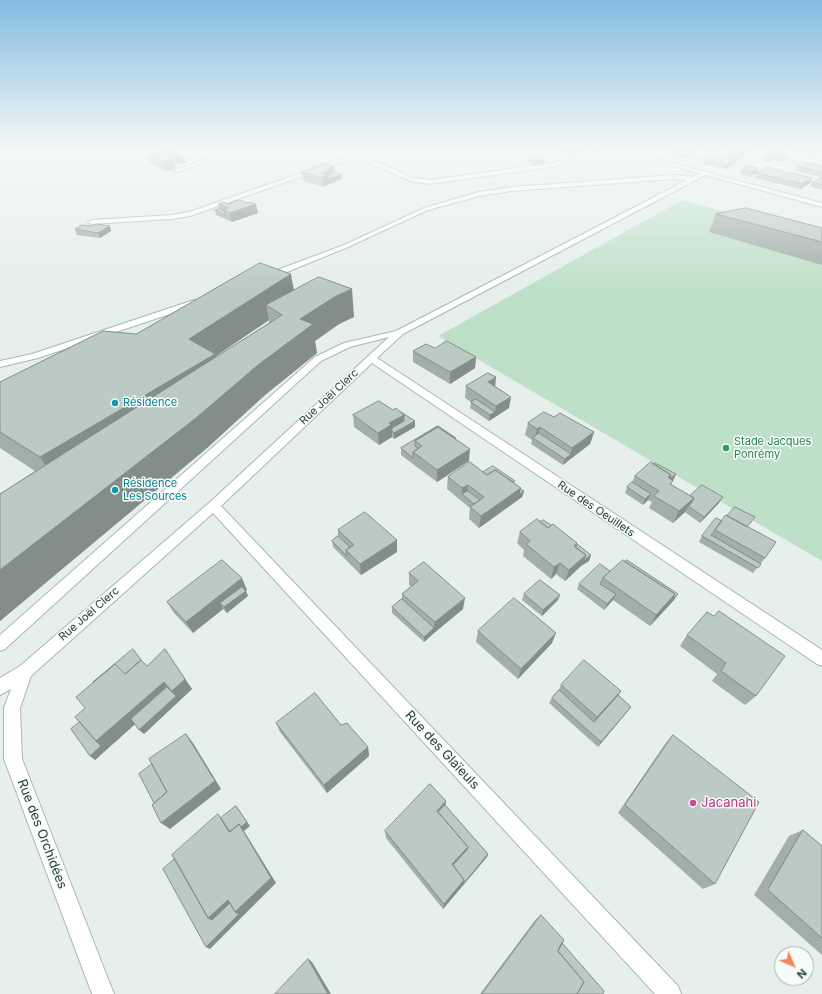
<!DOCTYPE html>
<meta charset="utf-8">
<style>
body{margin:0}
#map{position:relative;width:822px;height:994px;overflow:hidden;background:#e6efeb;font-family:Inter,sans-serif}
canvas{display:block}
.north{position:absolute;left:774px;top:946px;width:40px;height:40px;box-sizing:border-box;background:#f7fbf9;border:1px solid #a3b1ad;border-radius:50%;rotate:135deg;font-size:11px;font-weight:700;line-height:16px;text-align:center;color:#24423a}
.north::after{content:'';display:block;margin:auto;width:14px;height:18px;background:#f4845f;clip-path:polygon(50% 0,100% 100%,50% 72%,0 100%)}
</style>
<div id="map">
<canvas width="822" height="994"></canvas>
<div class="north">N</div>
</div>
<script>
const ctx = document.querySelector('canvas').getContext('2d');
ctx.lineJoin = 'round';
function fillPath(path, color) { ctx.fillStyle = color; ctx.fill(path, 'evenodd'); }
function trace(path, color, width, dash) { ctx.strokeStyle = color; ctx.lineWidth = width; ctx.lineCap = dash ? 'butt' : 'round'; ctx.setLineDash(dash || []); ctx.stroke(path); }
function drawText(font, color, halo, rows, align = 'center') {
  ctx.font = font + ' Inter,sans-serif'; ctx.lineWidth = 3; ctx.setLineDash([]); ctx.textBaseline = 'middle'; ctx.strokeStyle = halo; ctx.fillStyle = color; for (const [text, x, y, turn = 0] of rows) {
    ctx.save(); ctx.translate(x, y); ctx.rotate((+turn || 0) * Math.PI / 180); ctx.textAlign = isNaN(turn) ? turn : align; if (halo) ctx.strokeText(text, 0, 0); ctx.fillText(text, 0, 0); ctx.restore();
  }
}
fillPath(new Path2D(`
 M682,200L822,238V561L438,336Z`), '#bfe0c8');
const minor = new Path2D(`
 M242,148H249L177,172L172,171Z
 M378,148H386L362,155L413,178L430,180L552,163L612,148H620L552,167L430,184L410,181L357,157L190,216L172,219L91,224L88,222L91,220L172,215L189,212L355,154Z
 M747,148H757L822,161V165Z
 M705,171L708,173L707,174L696,180L403,334L377,358L822,650V666L817,664L372,363L221,506L678,986L681,994H655L213,513L31,676L20,708L22,759L114,994H92L4,759V708L11,689L0,695V678L20,666L209,503L389,337L350,347L321,361L5,649L0,651V635L315,357L344,343L396,331L687,180L674,179L512,191L480,196L428,210L348,247L270,279H264V275L344,245L424,208L479,192L512,187L674,175L693,177Z
 M194,300H200L201,302L200,304L38,358L0,367V361L32,354Z`);
const secondary = new Path2D(`
 M607,148H615L822,203V207Z`);
trace(minor, '#a8b8b2', 2);
trace(secondary, '#a4bbb3', 2);
fillPath(minor, '#fff');
fillPath(secondary, '#fff');
fillPath(new Path2D(`
 M564,148H587L586,151L572,155L563,152Z
 M651,148H672L665,152L651,150Z
 M696,148H723L715,153L697,150L695,154L689,158L675,156L676,151L696,149Z
 M797,148H822V152L818,151L817,153L813,156L795,152Z
 M749,149L747,153L738,159L727,156L729,152Z
 M780,152L779,153L787,160L783,162L773,160L770,162L763,161L765,156Z
 M177,153L186,163L182,164L180,163L174,164L176,168L166,171L150,163L148,155Z
 M528,157L544,164L534,166L527,161Z
 M703,158L737,159L735,164L725,169L702,163Z
 M797,166H822V177L795,171Z
 M758,168L757,173L750,177L740,174L742,170Z
 M302,172H334L342,174V179L323,187L303,181Z
 M757,173L810,183L800,189L755,178Z
 M822,178V190L810,186L812,182Z
 M218,204L258,213L232,222L216,215L215,210L219,209Z
 M716,214L822,228V265L709,232Z
 M75,229L111,231L100,238L77,235Z
 M294,290L354,317L339,324L315,341L317,353L265,395L207,448L0,621V494L35,471L0,448V382L136,334ZM269,320V323L216,357V356Z
 M435,348L476,357L475,368L450,384L413,362V351Z
 M466,386H495L509,408L489,421L470,408L471,402L465,398Z
 M393,410L401,412L415,421V427L394,439L392,437L379,445L354,427L353,415Z
 M555,417L594,432L590,444L563,465L531,444L532,440L525,435L528,423Z
 M438,426L456,439L469,461L437,482L401,455V448Z
 M483,472L515,481L514,483L521,488L520,489L524,491L522,497L479,528L469,519L470,508L447,489L448,477Z
 M676,474L671,485L690,496L719,503L700,523L685,512L673,523L649,508L652,502L648,500L643,505L625,493L627,487L632,482L635,476Z
 M722,521L748,527L765,558L753,573L699,542L702,536Z
 M338,530L397,540V552L361,575L333,547L332,541L338,536Z
 M520,532L577,543V544L591,555L589,561L581,566L565,581L556,574L551,579L523,556L524,550L517,543Z
 M610,571L674,600L650,626L613,600L604,610L577,589L579,584Z
 M409,573L463,609L434,633L424,642L392,613V607L402,599V594L411,586L409,585Z
 M247,590L246,591L248,596L227,613L223,609L193,633L174,613L167,602Z
 M524,594L558,600L542,616L522,600Z
 M714,616L756,696L745,705L712,681L717,674L680,646L687,635Z
 M478,631L552,643L518,679L476,642Z
 M165,649L192,689L144,734L135,724L95,760L80,722L85,708L141,660L147,666Z
 M561,685L621,691L618,695L631,707L598,747L549,703L552,698L559,690Z
 M276,723L368,747L369,756L327,793L280,732Z
 M673,735L715,884L703,889L618,813L665,744Z
 M446,801L445,805L488,854L487,857L443,909L386,838L385,831Z
 M803,830L822,846V955L754,895L789,836Z
 M541,915L562,943L603,994H480L536,919Z`), '#a1aea9');
fillPath(new Path2D(`
 M583,148H587L586,151L572,155V151Z
 M666,148H672L665,152Z
 M718,148H723L715,153L716,149Z
 M749,149L747,153L738,159L740,154Z
 M819,149L817,153L813,156L815,152Z
 M697,150L695,154L689,158L690,154Z
 M176,151L177,154H178L180,162L174,164L176,168L166,171L164,162L173,152Z
 M789,155L787,160L783,162L785,158Z
 M775,156L773,160L770,162L772,158Z
 M185,158L186,163L182,164L180,159Z
 M737,159L735,164L725,169L726,164Z
 M545,160L544,164L534,166L535,161Z
 M334,166L335,175L342,174V179L329,184L328,179L329,184L323,187L322,178V173L328,168Z
 M758,168L757,173L750,177L752,172Z
 M812,178L810,183L800,189L802,184Z
 M256,204L258,213L232,222L228,208Z
 M110,226L111,231L100,238L98,233Z
 M291,274L296,302L266,305L269,320L216,356L224,383L60,487L40,457L189,339Z
 M352,289L354,317L339,324L315,341L317,353L265,395L207,448L0,621V570L300,319L336,296Z
 M476,357L475,368L450,384V372Z
 M496,377L495,389L488,382Z
 M511,397L509,408L489,421L490,415L495,412L496,406Z
 M404,415V427L392,431V437L379,445L378,433L389,423Z
 M415,421V427L394,439V433Z
 M540,427L538,439H535L537,429Z
 M594,432L590,444L569,460L572,448Z
 M470,449L469,461L437,482V470Z
 M571,454L569,460L563,465L565,459Z
 M676,474L673,481L668,477L671,475Z
 M468,485L467,497L462,494V488Z
 M521,488L520,494L524,491L522,497L479,528L481,516Z
 M651,494L648,500L643,505L645,499Z
 M723,497L719,503L700,523L704,517Z
 M694,498L689,507L688,506L685,512L673,523L679,511Z
 M397,540V552L361,575L360,564Z
 M586,555H591L589,561L581,566L565,581L569,570Z
 M560,563L556,574L551,579L554,567Z
 M242,578L247,590L237,597L246,591L248,596L227,613L224,607L220,603L223,609L193,633L186,622Z
 M616,594L613,600L604,610L607,604Z
 M675,594H678L674,600L650,626L656,615Z
 M560,595L558,600L542,616L543,610Z
 M465,598L463,609L434,633L424,642V637L434,628L435,622Z
 M556,633L552,643L518,679L521,669Z
 M185,679L192,689L144,734L139,730L176,696L172,691Z
 M164,682L171,692L95,760L90,756L96,741Z
 M621,691L615,700L591,727L597,717Z
 M631,707L627,712L598,747L601,742Z
 M186,734L193,743L221,789L170,829L161,823Z
 M368,747L369,756L327,793L324,785Z
 M446,801L445,809L436,814L437,811Z
 M236,806L250,826L244,831L276,883L210,949L206,947L216,922L208,918L229,832L218,814L224,822Z
 M468,847L466,853L452,868V864Z
 M488,854L487,857L443,909L444,904L464,880Z
 M308,959L312,962L331,994H328Z`), '#838d89');
const building = new Path2D(`
 M565,148H583L572,151Z
 M681,148H689L697,150L690,154L676,151Z
 M735,148H746L749,149L740,154L729,152Z
 M798,148H815L819,149L815,152Z
 M172,149L176,151L173,152L178,154L168,157L173,159L164,162L148,155Z
 M773,151L780,152L778,153L789,155L785,158L775,156L772,158L765,156Z
 M714,154L737,159L726,164L703,158Z
 M178,155L185,158L180,159H179Z
 M538,155L545,160L535,161L528,157Z
 M803,163L822,166V172L797,166Z
 M324,164L334,166L328,168L332,169L322,173L328,175L322,178L302,172Z
 M748,166L758,168L752,172L742,170Z
 M768,167L789,174L791,173L812,178L802,184L757,173Z
 M332,171L342,174L328,179V175L332,174Z
 M822,178V185L812,182Z
 M239,200L247,203L251,202L256,204L230,213L223,210L228,208L218,204L224,202L227,204Z
 M746,208L822,228V242L716,214Z
 M219,209L224,211L225,215L215,210Z
 M97,224L110,226L98,233L75,229L82,225L92,226Z
 M260,263L291,274L189,339L215,354L40,457L0,432V382L103,331L136,334Z
 M319,277L352,289L336,296L300,319L313,324L258,365L196,418L0,570V494L282,315L266,305Z
 M447,341L476,357L450,372L413,351L426,344L435,348Z
 M488,373L496,377L488,382L511,397L496,406L466,386Z
 M476,399L495,412L490,415L471,402Z
 M379,401L393,410L396,408L404,415L389,423L391,425L378,433L353,415Z
 M401,412L415,421L394,433L392,431V428L404,421V415Z
 M544,412L554,417L560,413L594,432L572,448L540,427L537,429L528,423Z
 M438,426L456,438L455,439L438,427L415,441V446L418,449L413,452V458L401,448Z
 M438,427L470,449L437,470L413,452L422,446L415,441Z
 M539,433L571,454L565,459L533,438Z
 M470,462L487,475L495,470L521,488L481,516L470,507L484,497L468,485L462,488L448,477Z
 M651,462L671,475L668,477L673,481L670,484L694,498L679,511L654,496L659,491L635,476Z
 M655,463L676,474L670,479V478L671,475L653,464Z
 M493,466L515,481L513,482L495,470L487,475L483,472Z
 M632,482L651,494L645,499L627,487Z
 M702,485L723,497L704,517L688,506L691,504L694,498L690,496Z
 M520,489L524,491L520,494Z
 M468,491L480,500L474,504L462,494Z
 M735,507L755,517L747,527L727,516Z
 M365,512L397,540L360,564L346,550L354,545L338,530Z
 M726,515L776,542L765,558L715,530Z
 M716,518L722,521L715,530L711,535L761,564L758,568L702,536Z
 M537,519L548,528L553,524L577,543L574,546L586,555L569,570L560,563L554,567L526,544L530,541L520,532Z
 M543,520L551,525L548,528L540,522Z
 M338,536L350,547L346,550L347,556L332,541Z
 M577,544L591,555L583,561L586,555L576,548Z
 M222,560L242,578L186,622L167,602Z
 M623,560L675,594L656,615L603,578Z
 M627,560L678,594L672,600L675,594L625,562Z
 M424,562L465,598L435,622L402,594L418,581L409,573Z
 M600,564L610,571L603,578L600,584L616,594L607,604L579,584Z
 M540,580L560,595L543,610L524,594Z
 M242,587L246,591L224,607L220,603Z
 M514,598L556,633L521,669L478,631Z
 M402,599L434,628L424,637L392,607Z
 M719,611L785,656L756,696L721,671L726,663L687,635L707,612L714,616Z
 M133,649L141,660L125,674L115,664L93,682Z
 M165,649L185,679L172,691L164,682L96,741L75,717L85,708L76,697L115,664L125,674L141,660L147,666Z
 M584,660L621,691L597,717L561,685Z
 M167,687L176,696L139,730L131,719Z
 M559,690L594,722L618,695L631,707L601,742L552,698Z
 M315,693L341,725L347,723L368,747L324,785L276,723Z
 M80,722L96,741L101,746L90,756L71,729Z
 M186,734L215,781L161,823L152,805L167,792L149,759Z
 M673,735L759,802L715,884L625,805Z
 M152,764L167,792L154,803L139,774Z
 M430,784L446,801L437,811L468,847L452,864L464,880L444,904L385,831Z
 M445,805L488,854L464,883V880L453,865L467,850L468,847L438,812Z
 M236,806L247,822L241,827L239,824L230,832L221,818Z
 M218,814L229,832L239,824L271,878L235,912L228,900L208,918L172,855Z
 M803,830L822,846V938L768,890Z
 M175,859L208,918L212,920L230,903L235,912L239,914L206,947L163,869Z
 M541,915L564,940L558,951L584,982L577,994H482Z
 M562,943L604,991L603,994H577L584,982L558,951Z
 M308,959L328,994H275Z`);
fillPath(building, '#bbcac4');
trace(building, '#838d89', 1);
const sky = ctx.createLinearGradient(0, 0, 0, 287);
sky.addColorStop(0, '#84bce0');
sky.addColorStop(0.52, '#f4f8f6');
sky.addColorStop(1, '#f4f8f600');
ctx.fillStyle = sky;
ctx.fillRect(0, 0, 822, 287);
for (const [x, y, r, color] of [
 [115,403,4,"#0f9aa8"],
 [726,448,4,"#2e9e5b"],
 [115,490,4,"#0f9aa8"],
 [693,803,4,"#d1479c"]
]) { const dot = new Path2D(); dot.arc(x, y, r, 0, 2 * Math.PI); ctx.fillStyle = color; ctx.fill(dot); trace(dot, '#f7fbf9', 1.5); }
drawText('11px', '#24423a', '#f7fbf9', [
 ["Rue Joël Clerc",329,397,-43],
 ["Rue des Oeuillets",596,509,34],
 ["Rue Joël Clerc",89,614,-41]
]);
drawText('11px', '#0d838f', '#f7fbf9', [
 ["Résidence",123,403],
 ["Résidence",123,484],
 ["Les Sources",123,497]
], 'left');
drawText('11px', '#27864d', '#f7fbf9', [
 ["Stade Jacques",734,442],
 ["Ponrémy",734,455]
], 'left');
drawText('13px', '#24423a', '#f7fbf9', [
 ["Rue des Glaïeuls",442,750,47],
 ["Rue des Orchidées",42,834,69]
]);
drawText('13px', '#b23c85', '#f7fbf9', [
 ["Jacanahi",701,803]
], 'left');
</script>
